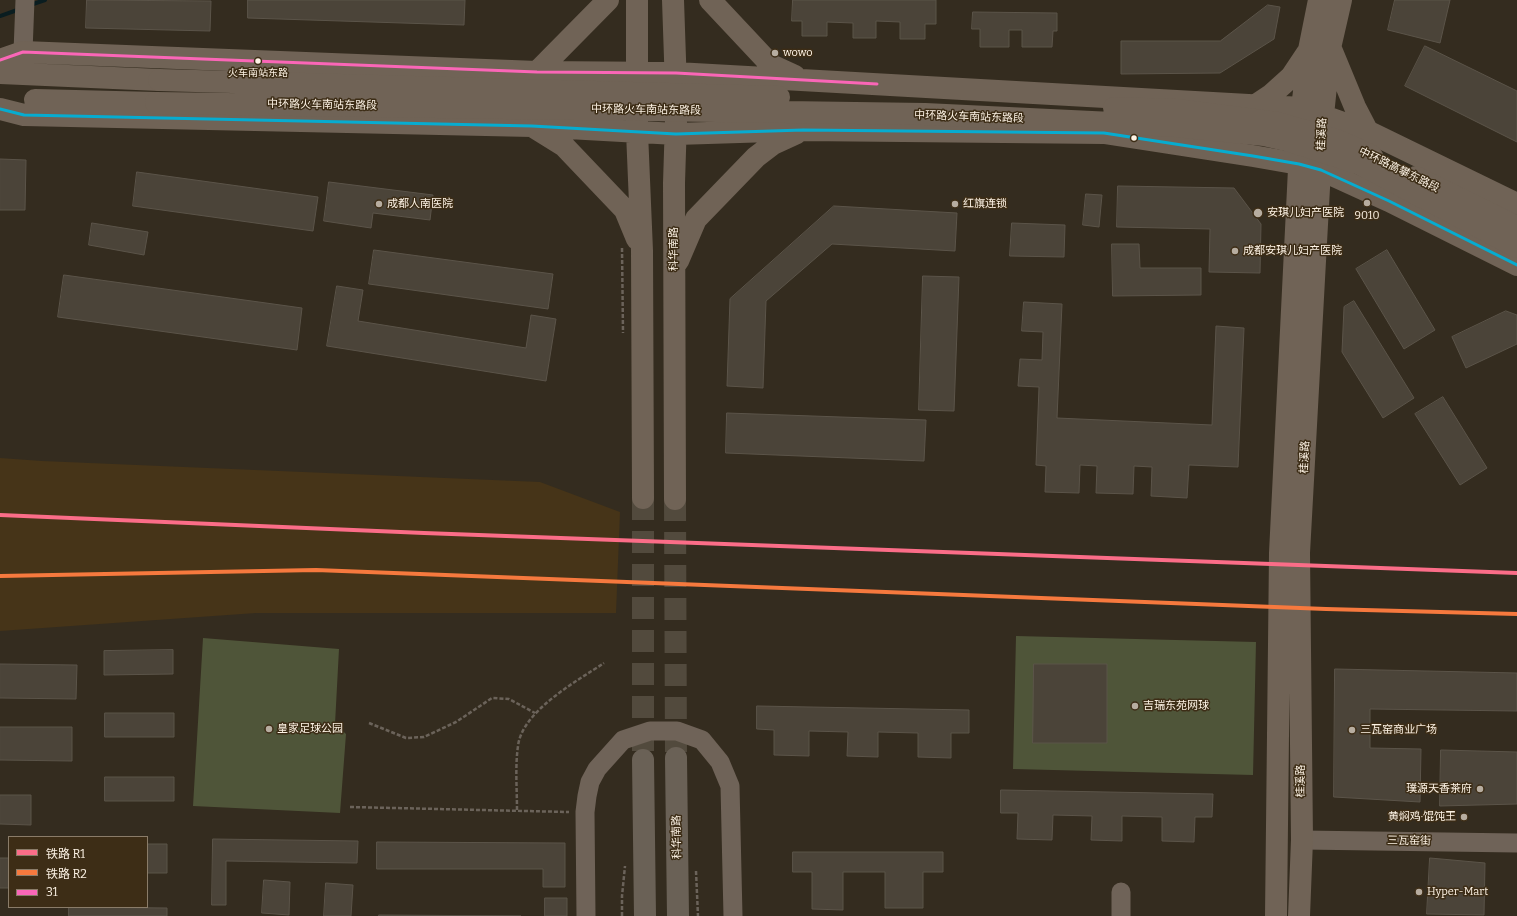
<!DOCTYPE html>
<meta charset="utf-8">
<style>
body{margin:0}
#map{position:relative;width:1517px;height:916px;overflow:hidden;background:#342c1f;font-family:Bitter,"Noto Sans SC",serif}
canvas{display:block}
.legend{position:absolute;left:8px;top:836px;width:140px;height:72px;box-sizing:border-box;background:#3d2d16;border:1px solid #8a7c69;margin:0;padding:5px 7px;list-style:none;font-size:12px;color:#fdf3e5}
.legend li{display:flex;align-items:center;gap:8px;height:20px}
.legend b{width:20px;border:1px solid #8a7c69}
</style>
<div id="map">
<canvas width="1517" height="916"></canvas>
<ul class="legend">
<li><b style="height:5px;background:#fb6d88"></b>铁路 R1</li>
<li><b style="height:5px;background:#f6793e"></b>铁路 R2</li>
<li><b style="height:5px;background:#fa66b7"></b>31</li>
</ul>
</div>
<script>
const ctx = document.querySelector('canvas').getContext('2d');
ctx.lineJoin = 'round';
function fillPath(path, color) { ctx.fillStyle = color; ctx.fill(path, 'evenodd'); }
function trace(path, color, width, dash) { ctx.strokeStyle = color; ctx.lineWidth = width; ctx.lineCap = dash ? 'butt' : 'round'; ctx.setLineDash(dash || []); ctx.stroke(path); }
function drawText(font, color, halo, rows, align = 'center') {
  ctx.font = font + ' Bitter,"Noto Sans SC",serif'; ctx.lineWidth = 3; ctx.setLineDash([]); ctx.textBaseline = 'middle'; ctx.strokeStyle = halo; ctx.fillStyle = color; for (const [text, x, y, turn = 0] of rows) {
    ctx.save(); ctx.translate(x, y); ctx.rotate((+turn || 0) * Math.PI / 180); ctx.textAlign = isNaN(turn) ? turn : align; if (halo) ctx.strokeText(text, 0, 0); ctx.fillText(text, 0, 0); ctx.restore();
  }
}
fillPath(new Path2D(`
 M0,458L42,461L540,482L620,512L616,613H256L0,631Z`), '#463418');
fillPath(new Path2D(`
 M1016,636L1256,642L1253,775L1013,769Z
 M203,638L339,649L335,724L346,734L340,813L193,806Z`), '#4f5539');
trace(new Path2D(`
 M30,5L45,0
 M0,16L20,9`), '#0a1d20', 4);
const building = new Path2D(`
 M87,0L211,1L210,31L86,28Z
 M248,0H465L464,25L248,18Z
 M793,0H936V24H925V39H900V22L876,21V38H853V23L827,22V36H802V21H792Z
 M1395,0H1450L1440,43L1388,30Z
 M1268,5L1280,7L1274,39L1220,73L1121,74V41H1220Z
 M973,12L1057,13V31H1053L1052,47H1022V30H1009V47H980V29H972Z
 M1425,46L1517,91V142L1405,86Z
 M0,159L26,160L25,210H0Z
 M137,172L318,197L313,231L133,206Z
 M329,182L433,195L430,220L373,213L371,228L324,221Z
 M1118,186L1234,188L1261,224L1260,273L1209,272L1210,229L1117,227Z
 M1086,194L1102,195L1099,227L1083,225Z
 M834,206L957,213L955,251L832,244L766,301L763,388L727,386L730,299Z
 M92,223L148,232L144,255L89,245Z
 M1012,223L1065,225L1064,257L1010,256Z
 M1112,244H1139L1140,268H1201V295L1113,296Z
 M374,250L553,274L548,309L369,284Z
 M1387,250L1435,330L1404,349L1356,269Z
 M64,275L302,308L297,350L58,317Z
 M923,276L959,277L954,411L919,410Z
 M337,286L363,290L358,321L526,348L531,315L556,319L546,381L327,346Z
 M1354,301L1414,398L1383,418L1342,352L1344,307Z
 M1024,302L1062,304L1057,418L1212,425L1216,326L1244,328L1238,467L1189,465L1187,498L1151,496L1152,467L1134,466L1133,494L1096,493L1097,466L1080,465L1079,493L1045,492L1046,466L1036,465L1039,387L1018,386L1020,359L1042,360L1043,332L1022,331Z
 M1506,311L1517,315V344L1466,368L1452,337Z
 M1443,397L1487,468L1460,485L1415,414Z
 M727,413L926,420L924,461L726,453Z
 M173,650V674L104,675V651Z
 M0,664L77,665L76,699L0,698Z
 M1034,664H1107V743H1033Z
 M1335,669L1517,673V711L1370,709V748L1421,749L1420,802L1334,797Z
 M757,706L969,710V733H951V758L918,757V733L878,732V757L847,756L848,732L809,731V756L774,755V730L757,729Z
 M105,713H174V737H105Z
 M0,727H72V761L0,760Z
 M1441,750L1517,752V804L1440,806Z
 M105,777H174V801H105Z
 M1001,790L1213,794L1212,817H1195L1194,842L1162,841V817L1122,816V841L1091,840L1092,816L1053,815L1052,840L1017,839L1018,813H1001Z
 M0,795H31V825L0,824Z
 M213,839L358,841L357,863L226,861V905H212Z
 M377,842L565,843V887H543V869H377Z
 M147,844H167V873H147Z
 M793,852H943V872H923V908H885V872H843V910L812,909V872H793Z
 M0,858H9V888H0Z
 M1430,858L1485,863L1484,915L1427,914Z
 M264,880L290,882L289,915L262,913Z
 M326,883L353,885L351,916H324Z
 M545,898H567V916H545Z
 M69,907L167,908V916H69Z
 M379,915L521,916H379Z`);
fillPath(building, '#4b4439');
trace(building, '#5b5449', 1);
trace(new Path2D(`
 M643,498V760
 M675,499L676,758`), '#524a3d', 22, [22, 11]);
trace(new Path2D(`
 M622,248L623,333
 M369,723L406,738L424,737L456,722L492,698L509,699L535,713
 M350,807L569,812
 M517,810C517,789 515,767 518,746C522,711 577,681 604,663
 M696,871L698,916
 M622,916V896L625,866`), '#6b635a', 2.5, [4, 2]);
trace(new Path2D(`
 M23,52L25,0
 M1302,840L1517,843
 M586,916L585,812L587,796L590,782L597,769L623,740L650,731H677L702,740L720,762L730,786L733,916
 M1121,916V892`), '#6f6358', 19);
trace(new Path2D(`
 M637,0V132L642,251L643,498
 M673,0L676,88
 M710,0L771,65L795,76
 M1331,49L1355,107L1368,132
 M0,60L23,52L537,72L676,73L1302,108L1371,133L1517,204
 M537,72L608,0
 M0,73L159,80
 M35,100L156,103
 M1256,105L1271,95L1291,77L1307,53
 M0,109L24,115L532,126L676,134L803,130L1104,133L1253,156L1299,164L1321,170L1389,201L1517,265
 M535,128L564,146L625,210L637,239
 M678,261L696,219L756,157L773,144L797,133
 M675,499L674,183L676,120
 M1276,916L1280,553L1302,108L1309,50L1319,0
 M1299,916L1302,840L1299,553L1323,115L1330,48L1341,0`), '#706356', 22);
trace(new Path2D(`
 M676,758L678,916
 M643,760L645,916`), '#6a6156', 22);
trace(new Path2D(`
 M159,80L779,97
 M156,103L925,114L1175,126L1264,135L1290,141L1360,164L1517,247
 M1114,108L1177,110L1278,123L1337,140L1372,156
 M1416,177L1517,227`), '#706356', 22);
trace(new Path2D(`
 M0,60L23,52L537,72L676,73L877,84`), '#fa66b7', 3);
trace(new Path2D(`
 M0,109L24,115L532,126L676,134L803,130L1104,133L1253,156L1299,164L1321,170L1389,201L1517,265`), '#06acd0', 3);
trace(new Path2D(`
 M0,515L424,533L1517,573`), '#fb6d88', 4);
trace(new Path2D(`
 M0,576L316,570L1326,609L1517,614`), '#f6793e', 4);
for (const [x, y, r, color] of [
 [775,53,4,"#b7ada0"],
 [258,61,3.5,"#fdf3e5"],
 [1134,138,3.5,"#fdf3e5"],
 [1367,203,4,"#b7ada0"],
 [379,204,4,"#b7ada0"],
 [955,204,4,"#b7ada0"],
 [1258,213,5,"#b7ada0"],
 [1235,251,4,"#b7ada0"],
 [1135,706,4,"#b7ada0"],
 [269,729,4,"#b7ada0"],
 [1352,730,4,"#b7ada0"],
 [1480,789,4,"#b7ada0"],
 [1464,817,4,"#b7ada0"],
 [1419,892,4,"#b7ada0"]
]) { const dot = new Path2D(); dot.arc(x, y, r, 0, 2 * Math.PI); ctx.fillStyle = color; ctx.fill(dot); trace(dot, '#3d2d16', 1.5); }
drawText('10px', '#fdf3e5', '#3d2d16', [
 ["火车南站东路",258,73]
]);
drawText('11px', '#fdf3e5', '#3d2d16', [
 ["wowo",783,53],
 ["成都人南医院",387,204],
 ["红旗连锁",963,204],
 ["安琪儿妇产医院",1267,213],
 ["9010",1367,216,"center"],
 ["成都安琪儿妇产医院",1243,251],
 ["吉瑞东苑网球",1143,706],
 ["皇家足球公园",277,729],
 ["三瓦窑商业广场",1360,730],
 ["璞源天香茶府",1472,789,"right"],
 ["黄焖鸡·馄饨王",1456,817,"right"],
 ["Hyper-Mart",1427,892]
], 'left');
drawText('11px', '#fdf3e5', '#3d2d16', [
 ["中环路火车南站东路段",322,105,1],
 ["中环路火车南站东路段",646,110,1],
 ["中环路火车南站东路段",969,117,2],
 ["桂溪路",1322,134,-87],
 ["中环路高攀东路段",1399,170,26],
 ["科华南路",674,249,-90],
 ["桂溪路",1305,457,-87],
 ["桂溪路",1301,781,-90],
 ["科华南路",677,837,-91],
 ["三瓦窑街",1409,841,1]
]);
</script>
